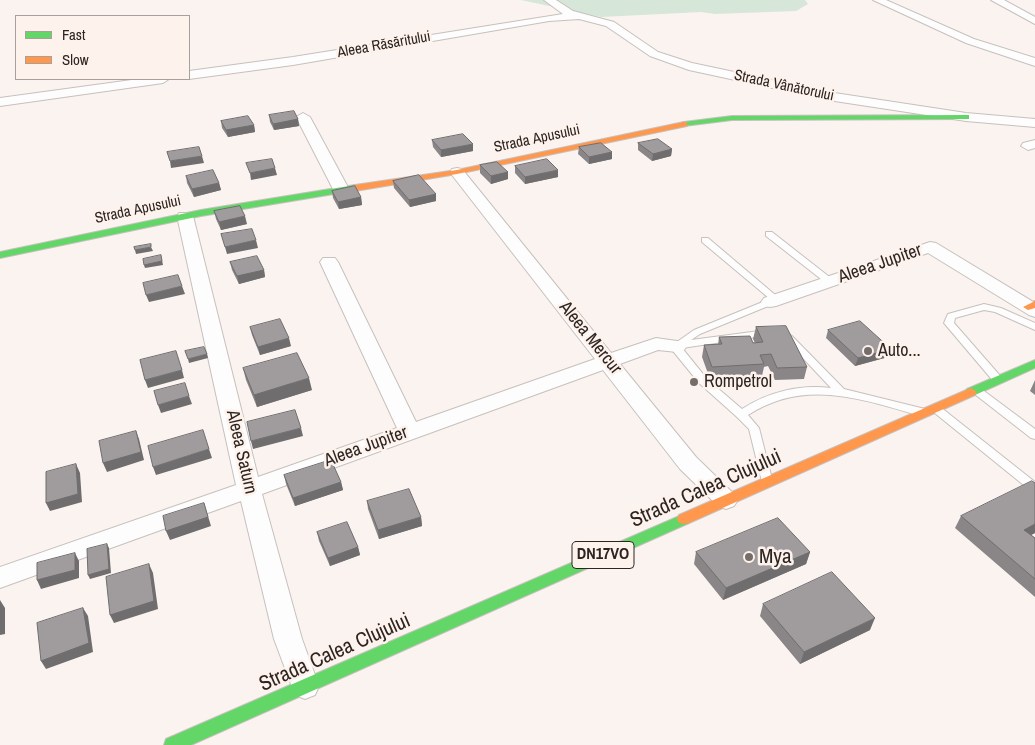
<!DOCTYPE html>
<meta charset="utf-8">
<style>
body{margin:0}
#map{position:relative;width:1035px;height:745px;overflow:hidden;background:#faf3f0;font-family:"Archivo Narrow",sans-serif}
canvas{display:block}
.legend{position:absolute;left:15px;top:15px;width:175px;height:65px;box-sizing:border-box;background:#fef2ec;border:1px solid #aaa09b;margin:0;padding:6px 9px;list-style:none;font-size:15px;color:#2d2522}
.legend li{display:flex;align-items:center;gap:10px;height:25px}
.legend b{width:25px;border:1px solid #aaa09b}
</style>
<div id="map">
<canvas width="1035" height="745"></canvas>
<ul class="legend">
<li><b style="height:6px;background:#63d668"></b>Fast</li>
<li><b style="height:6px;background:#ff974d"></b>Slow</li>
</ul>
</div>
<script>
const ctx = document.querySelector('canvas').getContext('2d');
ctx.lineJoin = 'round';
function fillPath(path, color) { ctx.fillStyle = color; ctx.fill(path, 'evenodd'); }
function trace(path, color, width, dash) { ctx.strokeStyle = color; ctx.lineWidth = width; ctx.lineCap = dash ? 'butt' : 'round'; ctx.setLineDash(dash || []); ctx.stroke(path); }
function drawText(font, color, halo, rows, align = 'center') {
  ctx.font = font + ' "Archivo Narrow",sans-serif'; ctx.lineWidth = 5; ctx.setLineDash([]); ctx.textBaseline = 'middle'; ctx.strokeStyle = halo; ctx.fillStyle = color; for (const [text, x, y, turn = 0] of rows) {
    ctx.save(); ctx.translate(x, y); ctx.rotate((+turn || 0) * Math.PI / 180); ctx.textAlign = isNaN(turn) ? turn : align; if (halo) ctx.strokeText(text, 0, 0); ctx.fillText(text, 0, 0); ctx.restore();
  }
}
fillPath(new Path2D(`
 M521,0H805L808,4L796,11L715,14L701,12L601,17Z`), '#d6e6d9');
const lane = new Path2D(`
 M766,232H772L832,279L833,281L832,283H826L766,236Z
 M702,238H708L780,299L774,302L773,304L700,334L691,340L767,330L770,331L772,333L770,335L682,348L707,379L742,409C768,392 800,384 831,388L786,340L779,335L781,333H787L792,336L844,389L925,409L926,412L925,415L921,416C861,399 805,378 748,415L759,428L773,483L771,486H763L749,429L737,417L699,383L673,351L672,346L674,344L694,330L770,299L702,242Z
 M984,304L1001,308L1035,323V330L995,312L984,310L955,318L954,323L1002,378L1003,380L1002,382H994L944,323L948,314Z
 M976,387L980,388L1035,429V439L1031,438L972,392L971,390Z
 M935,404L939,406L1035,482V492L1031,491L931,410L930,408L931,406Z`);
const street = new Path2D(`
 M544,0H556L573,11L614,22L658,52L692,63L828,92L966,113L1035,119V127L966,121L828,100L689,70L650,56L606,26L579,19L549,21L293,65L189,79V71L293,57L563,14Z
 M873,0H886L974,39L1035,58V66L966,43Z
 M991,0H1004L1035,17V24Z
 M139,79H169L163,83L0,106V98Z
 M303,113L310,117L350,191L347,194H337L334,191L296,117Z
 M1035,140V148L1028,150L1021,146L1023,143Z
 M457,168L462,169L611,353L656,338L684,342L687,346L684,350L677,352L658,350L620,364L696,457L734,494L738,500L734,506L726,509L718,506L680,469L603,370L262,494L302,639L319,686L315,695L305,699L295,695L274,639L241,501L0,588V567L236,485L177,216L179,213H191L193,216L258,477L397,428L320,262L323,258H335L338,262L416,422L595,359L452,175L450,172L452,169Z
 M930,242L936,243L1035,303V317L1029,315L928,253L776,306L770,307L764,306L761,302L764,298Z`);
const fast = new Path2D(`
 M966,115H969V119L732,120L684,126L680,124L684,122L732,116Z
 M355,185L359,188L358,190L201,216L0,258V252L201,210Z
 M1035,360V368L975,395H967L965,392L967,389Z
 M684,514L689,515L691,519L689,523L191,745H164L166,739Z`);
const slow = new Path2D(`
 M684,122H687V126L457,174L355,191L351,188L355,185L457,170Z
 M1035,301V308L1028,310L1023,307Z
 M971,388L977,392L975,395L689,523L684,524L679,523L677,519L679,515Z`);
trace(lane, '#c7c0bd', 2);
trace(street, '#c7c0bd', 2);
trace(fast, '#c7c0bd', 2);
trace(slow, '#c7c0bd', 2);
fillPath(lane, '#fefdfd');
fillPath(street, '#fefdfd');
fillPath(fast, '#63d668');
fillPath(slow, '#ff974d');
fillPath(new Path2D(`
 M269,115L298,119L299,126L274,130L270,122Z
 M221,121L254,125L255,132L228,137L222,128Z
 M432,140L473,151L441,157L433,147Z
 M638,143L672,149L671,156L652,161L638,150Z
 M579,147L612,152V159L589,164L578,154Z
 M480,165L508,172V179L491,184L480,173Z
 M515,166L558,177L525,184L515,173Z
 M186,176L219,183L221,190L194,197L187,183Z
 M393,181L436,194V201L410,207L394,188Z
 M332,191L361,197L362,205L339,209L333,198Z
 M214,211L247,224L221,230L216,219Z
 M230,262L264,270L265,277L239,284L232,270Z
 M250,327L291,346L260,355L252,335Z
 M756,327L807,367L804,379L775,380L768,366L764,367L762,376L710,379L702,357L704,345H718L719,337L755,343L753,339Z
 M828,330L888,357L855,366L826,338Z
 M243,368L312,390L257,407L246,380Z
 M1035,380V395L1030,391Z
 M284,475L341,482L343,490L295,506L286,484Z
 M1035,483V533L1031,535L1035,538V597L955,528L961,516Z
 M367,501L421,517L422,526L379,539L368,509Z
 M317,532L358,547L360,555L330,566L319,541Z
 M696,552H810L806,564L723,600L694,564Z
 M763,604L870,630L800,664L760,616Z`), '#8a8688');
fillPath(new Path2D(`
 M298,119L299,126L274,130L273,124Z
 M254,125L255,132L228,137L226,130Z
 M473,144V151L441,157V150Z
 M672,149L671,156L652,161L653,154Z
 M612,152V159L589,164V157Z
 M202,156L204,163L171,168L170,161Z
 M275,168L277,175L251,180L250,173Z
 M558,170V177L525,184V177Z
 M508,172V179L491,184V176Z
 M219,183L221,190L194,197L192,189Z
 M436,194V201L410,207L409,200Z
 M361,197L362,205L339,209L338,202Z
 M245,216L247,224L221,230L219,222Z
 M256,240L258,248L227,254L225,247Z
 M151,247L153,251L136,254L135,250Z
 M161,255L163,265L145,268L144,265Z
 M264,270L265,277L239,284L237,276Z
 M182,286L185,294L149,302L146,295Z
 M289,338L291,346L260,355L258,347Z
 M891,349L888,357L855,366L858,358Z
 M207,354L208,358L189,363L188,359Z
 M182,370L184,378L148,388L145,380Z
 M309,378L312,390L257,407L254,395Z
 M189,396L192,404L161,413L158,405Z
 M301,428L303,436L253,449L251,441Z
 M136,431L139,439L144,460L107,472L103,463Z
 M209,449L212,458L156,475L153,467Z
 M76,464L80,473L82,502L50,511L46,503Z
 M341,482L343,490L295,506L293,498Z
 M204,503L211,526L170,540L166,531Z
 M421,517L422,526L379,539L378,530Z
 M1035,524V533L1017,542L1024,530Z
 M107,544L109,548L111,573L90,579L88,575Z
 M358,547L360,555L330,566L328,558Z
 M810,552L806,564L723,600L726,588Z
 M75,553L79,561V578L41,589L37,580Z
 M149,564L153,573L158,609L114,623L110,615Z
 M0,600L5,608V634L0,635Z
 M83,608L88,616L93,652L46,669L41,661Z
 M875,618L870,630L800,664L804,652Z`), '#706d6f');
const building = new Path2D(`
 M294,111L298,119L273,124L269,115Z
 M248,116L254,125L226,130L221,121Z
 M463,134L473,144L441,150L432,140Z
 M658,139L672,149L653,154L638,143Z
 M601,143L612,152L589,157L579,147Z
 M199,147L202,156L170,161L167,152Z
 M272,159L275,168L250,173L246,163Z
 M547,159L558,170L525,177L515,166Z
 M497,162L508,172L491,176L480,165Z
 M213,170L219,183L192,189L186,176Z
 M419,175L436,194L409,200L393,181Z
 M355,186L361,197L338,202L332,191Z
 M240,206L245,216L219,222L214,211Z
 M252,229L256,240L225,247L221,234Z
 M151,244V247L135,250L134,247Z
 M161,255L162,261L144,265L143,259Z
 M257,256L264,270L237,276L230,262Z
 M178,275L182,286L146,295L143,283Z
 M280,319L289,338L258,347L250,327Z
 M860,321L891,349L858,358L828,330Z
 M786,326L807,367L777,368L771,354L760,355L764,364L712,367L704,345L722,344L719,337L750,336L753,343L763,342L756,327Z
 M204,347L207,354L188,359L185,351Z
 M176,351L182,370L145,380L140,360Z
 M297,353L309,378L254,395L243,368Z
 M185,383L189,396L158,405L154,391Z
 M295,410L301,428L251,441L247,422Z
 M203,430L209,449L153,467L148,446Z
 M136,431L141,452L103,463L99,441Z
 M331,460L341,482L293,498L284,475Z
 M76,464L78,494L46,503V472Z
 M1032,481L1035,483V524L1024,530L1035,538V579L961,516Z
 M409,489L421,517L378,530L367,501Z
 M204,503L208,517L166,531L163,516Z
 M778,518L810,552L726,588L696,552Z
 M347,522L358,547L328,558L317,532Z
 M107,544L109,569L88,575L87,549Z
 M75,553V570L37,580V563Z
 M149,564L154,601L110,615L106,577Z
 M832,572L875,618L804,652L763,604Z
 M83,608L89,643L41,661L37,623Z`);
fillPath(building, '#a09c9e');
trace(building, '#706d6f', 1);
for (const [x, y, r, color] of [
 [868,351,5,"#756d6a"],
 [694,382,5,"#756d6a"],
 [749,557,5,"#756d6a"]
]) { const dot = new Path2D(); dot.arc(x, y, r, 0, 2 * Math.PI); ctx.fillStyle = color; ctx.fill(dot); trace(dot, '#fef2ec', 2); }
drawText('15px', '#2d2522', '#fef2ec', [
 ["Aleea Răsăritului",384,45,-10],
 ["Strada Vânătorului",784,86,12],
 ["Strada Apusului",537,139,-12],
 ["Strada Apusului",138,210,-12]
]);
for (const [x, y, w] of [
 [603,555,62]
]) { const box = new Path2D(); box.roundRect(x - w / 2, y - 13.5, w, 27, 4); ctx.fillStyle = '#fef2ec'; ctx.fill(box); trace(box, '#2d2522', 1); }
drawText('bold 16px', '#2d2522', null, [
 ["DN17VO",603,555]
]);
drawText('18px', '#2d2522', '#fef2ec', [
 ["Aleea Jupiter",880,264,-19],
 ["Aleea Mercur",590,338,51],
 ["Aleea Jupiter",366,447,-20],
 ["Aleea Saturn",241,452,77]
]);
drawText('18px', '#2d2522', '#fef2ec', [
 ["Auto...",878,351],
 ["Rompetrol",704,382]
], 'left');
drawText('21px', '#2d2522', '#fef2ec', [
 ["Strada Calea Clujului",706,489,-24],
 ["Strada Calea Clujului",335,653,-24]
]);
drawText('21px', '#2d2522', '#fef2ec', [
 ["Mya",759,557]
], 'left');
</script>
